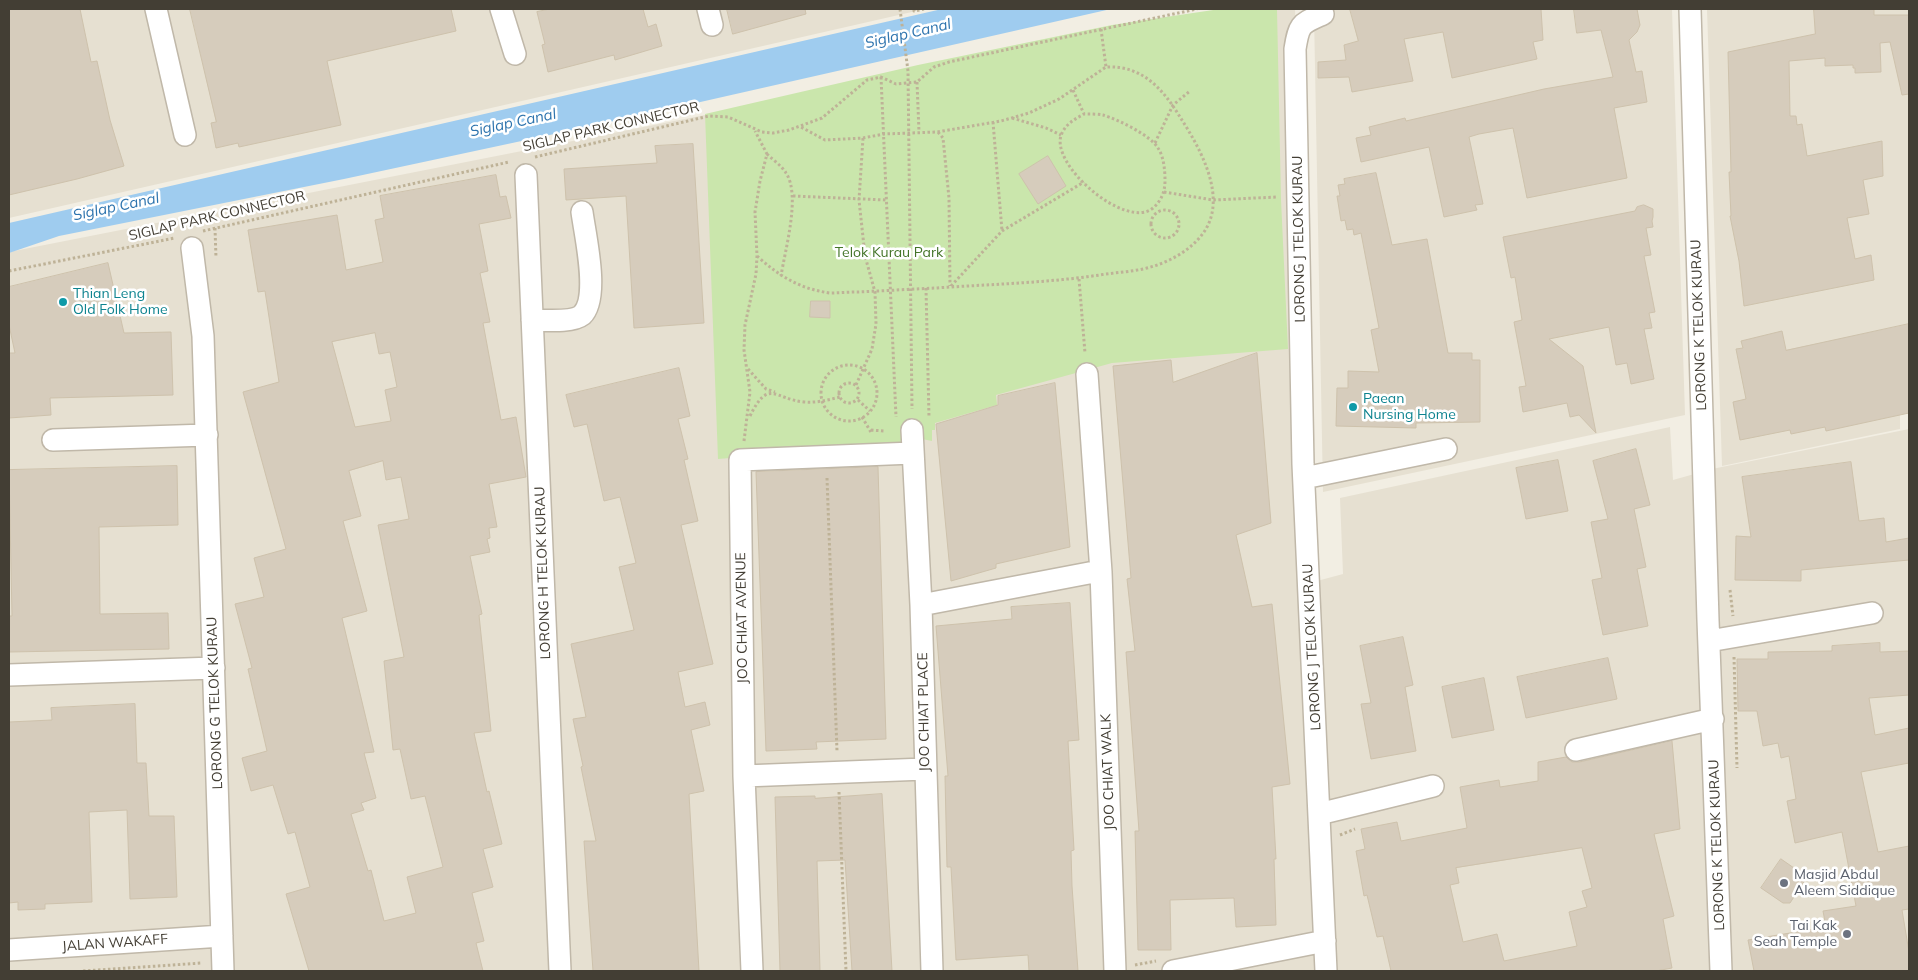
<!DOCTYPE html>
<style>
body{margin:0}
#map{position:relative;width:1918px;height:980px;overflow:hidden;background:#f2eee3;font-family:Mulish,sans-serif}
canvas{display:block}
.frame{position:absolute;inset:0;border:10px solid #433e34;pointer-events:none}
</style>
<div id="map">
<canvas width="1918" height="980"></canvas>
<div class="frame"></div>
</div>
<script>
const ctx = document.querySelector('canvas').getContext('2d');
ctx.lineJoin = 'round';
function fillPath(path, color) { ctx.fillStyle = color; ctx.fill(path, 'evenodd'); }
function trace(path, color, width, dash) { ctx.strokeStyle = color; ctx.lineWidth = width; ctx.lineCap = dash ? 'butt' : 'round'; ctx.setLineDash(dash || []); ctx.stroke(path); }
function drawText(font, color, halo, rows, align = 'center') {
  ctx.font = font + ' Mulish,sans-serif'; ctx.lineWidth = 5; ctx.setLineDash([]); ctx.textBaseline = 'middle'; ctx.strokeStyle = halo; ctx.fillStyle = color; for (const [text, x, y, turn = 0] of rows) {
    ctx.save(); ctx.translate(x, y); ctx.rotate((+turn || 0) * Math.PI / 180); ctx.textAlign = isNaN(turn) ? turn : align; if (halo) ctx.strokeText(text, 0, 0); ctx.fillText(text, 0, 0); ctx.restore();
  }
}
fillPath(new Path2D(`
 M9,9H925L9,218Z
 M1243,9H1295L1317,581L1343,574L1340,498L1670,427L1673,480L1712,469L1909,429V971H9V252Z
 M1330,9H1672L1685,415L1323,492L1314,14Z
 M1707,9H1909V389L1900,392V429L1722,466Z`), '#e6e0d1');
fillPath(new Path2D(`
 M1220,9H1277L1281,200L1288,349L1112,363L996,395L997,405L935,423V430H932V441L922,439L899,444L718,459L705,114L918,65L1112,25Z`), '#cae6ac');
fillPath(new Path2D(`
 M942,9H1111L643,115L344,179L59,236L9,253V223Z`), '#9fccef');
const building = new Path2D(`
 M9,9H80L91,62L97,61L110,120L124,166L77,179L9,195Z
 M190,9H451L456,31L327,61L341,125L239,147L238,143L216,148L211,123L216,122Z
 M550,9H643L648,27L656,24L662,46L615,60L614,55L548,72L542,45L545,44L537,12Z
 M727,9H805L806,14L733,34Z
 M1350,9H1541L1543,40L1533,42L1537,59L1452,78L1443,32L1404,39L1413,81L1352,92L1349,77L1318,78V62L1346,60L1344,45L1358,41Z
 M1574,9H1637L1640,25L1637,32L1629,40L1636,72L1642,71L1647,102L1614,108L1627,178L1527,198L1513,128L1479,134L1469,137L1483,204L1475,205L1477,210L1444,217L1429,147L1361,162L1356,138L1371,135L1369,127L1405,118L1406,121L1544,89L1613,77L1601,30L1577,33Z
 M1814,9H1874V15H1909V94L1902,95L1890,42L1880,43L1881,72L1855,73V68H1853V65L1825,66V58L1789,61L1790,116H1796L1797,125L1802,124L1807,156L1882,141L1883,176L1863,180L1869,214L1847,218L1855,259L1871,255L1874,280L1744,306L1739,261L1730,216H1731L1729,172H1731L1728,52L1815,34Z
 M693,144L704,323L634,328L626,196L566,200L564,169L657,163L655,146Z
 M1048,156L1066,186L1038,204L1019,174Z
 M1376,173L1392,245L1427,239L1448,353H1472V360H1480V422L1416,423V428L1336,426L1337,388H1348V371L1379,372L1371,330L1379,328L1361,233L1354,235L1353,229L1347,230L1345,220L1341,221L1337,196H1340L1338,185L1345,184L1344,179Z
 M496,175L500,197L506,196L511,218L479,224L488,271L480,273L490,322L483,323L501,420L516,417L526,477L489,484L497,527L489,528L490,538L487,539L490,552L470,556L482,614L479,615L491,731L474,733L487,792L489,791L502,844L483,849L493,887L472,893L484,941L476,943L483,971H309L286,894L310,887L295,832L288,834L273,785L251,791L242,758L267,751L248,669L252,668L235,604L264,597L254,558L286,549L243,392L279,382L265,291L258,292L248,230L337,215L346,270L383,262L375,220L384,218L380,196ZM375,333L379,354L390,352L397,387L385,390L391,421L355,427L332,342ZM383,461L386,480L401,477L409,519L378,525L404,657L384,661L393,750L400,749L411,799L425,796L443,867L407,877L416,913L384,921L371,870L368,871L351,814L364,810L361,803L376,798L364,753L374,752L342,618L367,611L343,521L361,516L349,471Z
 M1644,205L1653,209V217L1652,221L1653,227L1646,228L1651,255L1644,256L1655,312L1649,313L1652,328L1644,329L1654,379L1631,384L1627,363L1616,365L1609,327L1549,339L1583,366L1596,433L1579,415L1570,417L1567,403L1523,412L1519,387L1526,386L1514,322L1522,320L1515,277L1511,278L1503,237L1635,211L1637,207Z
 M108,263L124,333L171,332L173,395L50,398L51,415L9,418V353H15L9,325V287Z
 M811,301H830V318L810,317Z
 M1909,324V413L1826,431L1825,427L1791,434L1790,430L1740,440L1733,402L1746,399L1736,349L1743,348L1741,341L1782,331L1786,350Z
 M1257,353L1271,523L1236,535L1252,607L1272,604L1290,784L1272,787L1276,859H1274L1276,925L1236,927L1234,898L1170,900L1171,950H1138L1135,831H1139L1126,652L1135,651L1127,579L1131,578L1113,366L1171,360L1173,382Z
 M679,368L690,416L678,419L688,459L684,460L698,521L681,525L713,664L678,672L685,707L705,702L710,725L691,730L704,791L689,794L699,971H593L584,841H596L581,767L583,766L573,719L586,717L571,644L634,630L619,567L636,563L620,497L604,501L587,424L574,427L566,395Z
 M1055,383L1070,547L996,564V568L951,581L936,424L998,405V396Z
 M1636,449L1650,505L1634,509L1646,567L1637,569L1648,626L1603,635L1592,580L1602,578L1591,522L1608,519L1593,461Z
 M1558,460L1568,511L1526,519L1516,468Z
 M1851,462L1859,521L1884,518L1886,542L1909,538V560L1801,570V581L1735,580L1736,536L1751,537L1742,477Z
 M177,466L178,525L99,527L100,614L168,613L169,649L9,652V616H12L9,470Z
 M878,467L886,739L816,742L817,749L766,751L756,472Z
 M1070,603L1079,740L1068,741L1074,850L1071,851L1072,886L1078,971H1029L1028,955L956,960L951,867H947L945,776H948L936,626L1012,619L1011,607Z
 M1403,637L1413,685L1405,687L1416,751L1371,759L1361,704L1371,703L1360,646Z
 M1880,643V652L1909,651V695L1869,698L1875,735L1909,728V763L1861,772L1878,852L1909,846V909L1902,910L1909,952V971H1754L1748,940L1826,927L1823,911L1856,906L1842,832L1795,843L1787,801L1796,799L1789,756L1781,758L1778,743L1763,746L1757,711H1738L1737,659H1768V652L1832,651V646Z
 M1608,658L1617,699L1526,718L1517,677Z
 M1484,678L1494,730L1452,738L1442,687Z
 M135,704L137,763H146L149,816H174L177,897L130,899L127,810L89,812L92,902L45,904V909L18,910V902L9,903V722L52,720L51,708Z
 M1672,741L1680,829L1654,834L1674,916L1663,919L1672,968L1656,971H1391L1383,936L1377,937L1367,895L1364,896L1356,851L1365,849L1361,829L1397,822L1401,841L1467,828L1460,787L1499,780L1500,787L1538,781V762L1566,757L1572,762H1579ZM1582,848L1592,888L1582,891L1587,907L1569,912L1577,946L1504,961L1497,934L1463,942L1450,885L1459,883L1456,868Z
 M882,794L892,971H852L845,860L817,861L820,971H780L775,797L815,796V798Z
 M1781,859L1807,877L1790,903H1783L1761,888Z`);
fillPath(building, '#d6ccbc');
trace(building, '#cec2ac', 1);
const minor = new Path2D(`
 M156,9L185,135
 M501,9L515,54
 M708,9L712,25
 M1690,9L1708,620L1721,971
 M1323,14C1301,24 1299,23 1295,49L1303,464L1326,971
 M526,175L560,971
 M192,248L203,336L223,971
 M532,320C544,320 572,323 582,315C600,298 585,235 582,212
 M1087,374L1101,572L1115,971
 M912,430L921,605L932,971
 M53,440L207,435
 M1304,478L1446,449
 M921,605L1089,573L1101,572
 M1709,641L1872,613
 M9,675L214,668
 M1576,750L1713,719
 M744,776L925,769
 M1319,815L1327,812L1433,786
 M9,950L222,936
 M752,971L744,776L740,460L913,453
 M1173,971L1325,941`);
trace(minor, '#c0b8a9', 24);
trace(new Path2D(`
 M900,9L908,71L912,409
 M914,9V11L924,9
 M1101,29L1106,67
 M881,77L896,417
 M917,82L919,132
 M1073,90L1084,114C1091,114 1098,114 1103,115C1119,120 1150,135 1158,148C1164,157 1165,171 1165,181C1165,192 1161,201 1153,208C1126,231 1047,163 1062,133C1067,123 1075,119 1084,114
 M1012,118L1046,128L1061,135
 M993,122L1002,231
 M938,132L943,138L949,198L950,286
 M1155,143L1173,105L1190,91
 M767,154C773,160 782,166 786,173C801,195 785,250 781,276
 M535,157L709,116L728,117L762,132L773,133L789,130L822,118L867,80L881,77L896,84L917,82L934,67L949,62L1197,9
 M1164,192L1213,200L1277,197
 M793,196L886,200
 M1151 224a14 14 0 1 1 28 0a14 14 0 1 1-28 0Z
 M215,228L216,258
 M203,231L509,162
 M757,256C779,276 800,289 830,293C839,293 848,292 857,292C883,291 910,289 936,288C993,284 1050,283 1106,274C1122,272 1139,271 1154,266C1173,260 1192,249 1204,232C1228,197 1200,148 1180,117C1163,89 1142,65 1106,67L1059,99L1029,113L1001,121L937,132L884,134L863,138L825,140L799,126
 M9,271L175,238
 M1079,279L1085,353
 M951,286L1002,231L1084,182
 M926,288L929,417
 M821 393a28 28 0 1 1 56 0a28 28 0 1 1-56 0Z
 M748,369L766,389L775,392
 M839 393a10 10 0 1 1 20 0a10 10 0 1 1-20 0Z
 M856,385L872,349L876,324L875,292L865,256L859,200L863,138
 M858,400L870,411
 M750,416C769,378 774,399 804,402C817,403 828,400 840,397
 M862,417L872,434
 M871,430L884,431
 M744,441L750,392L744,350L745,325L756,274L757,256L755,212L760,181L767,154L755,131
 M827,478L837,751
 M1730,590L1733,616
 M1734,657L1737,768
 M839,792L846,971
 M1340,835L1355,829
 M1135,965L1156,961
 M83,971L202,963`), '#beb297', 3, [2.5, 2.5]);
trace(minor, '#fff', 21);
for (const [x, y, r, color] of [
 [63,302,5,"#0f9aa8"],
 [1353,407,5,"#0f9aa8"],
 [1784,883,5,"#6b7280"],
 [1847,934,5,"#6b7280"]
]) { const dot = new Path2D(); dot.arc(x, y, r, 0, 2 * Math.PI); ctx.fillStyle = color; ctx.fill(dot); trace(dot, '#fff', 2); }
drawText('14px', '#433e34', '#fff', [
 ["SIGLAP PARK CONNECTOR",611,127,-13],
 ["SIGLAP PARK CONNECTOR",217,216,-13],
 ["LORONG J TELOK KURAU",1299,239,-91],
 ["LORONG K TELOK KURAU",1699,325,-92],
 ["LORONG H TELOK KURAU",543,573,-92],
 ["JOO CHIAT AVENUE",742,618,-91],
 ["LORONG J TELOK KURAU",1312,647,-93],
 ["LORONG G TELOK KURAU",215,703,-92],
 ["JOO CHIAT PLACE",924,712,-91],
 ["JOO CHIAT WALK",1108,772,-92],
 ["LORONG K TELOK KURAU",1717,845,-92],
 ["JALAN WAKAFF",115,943,-4]
]);
drawText('14px', '#437428', '#fff', [
 ["Telok Kurau Park",889,253]
]);
drawText('14px', '#0d838f', '#fff', [
 ["Thian Leng",73,294],
 ["Old Folk Home",73,310],
 ["Paean",1363,399],
 ["Nursing Home",1363,415]
], 'left');
drawText('14px', '#5b616d', '#fff', [
 ["Masjid Abdul",1794,875],
 ["Aleem Siddique",1794,891],
 ["Tai Kak",1837,926,"right"],
 ["Seah Temple",1837,942,"right"]
], 'left');
drawText('italic 15px', '#2e74ae', '#fff', [
 ["Siglap Canal",908,34,-13],
 ["Siglap Canal",513,123,-12],
 ["Siglap Canal",116,207,-12]
]);
</script>
